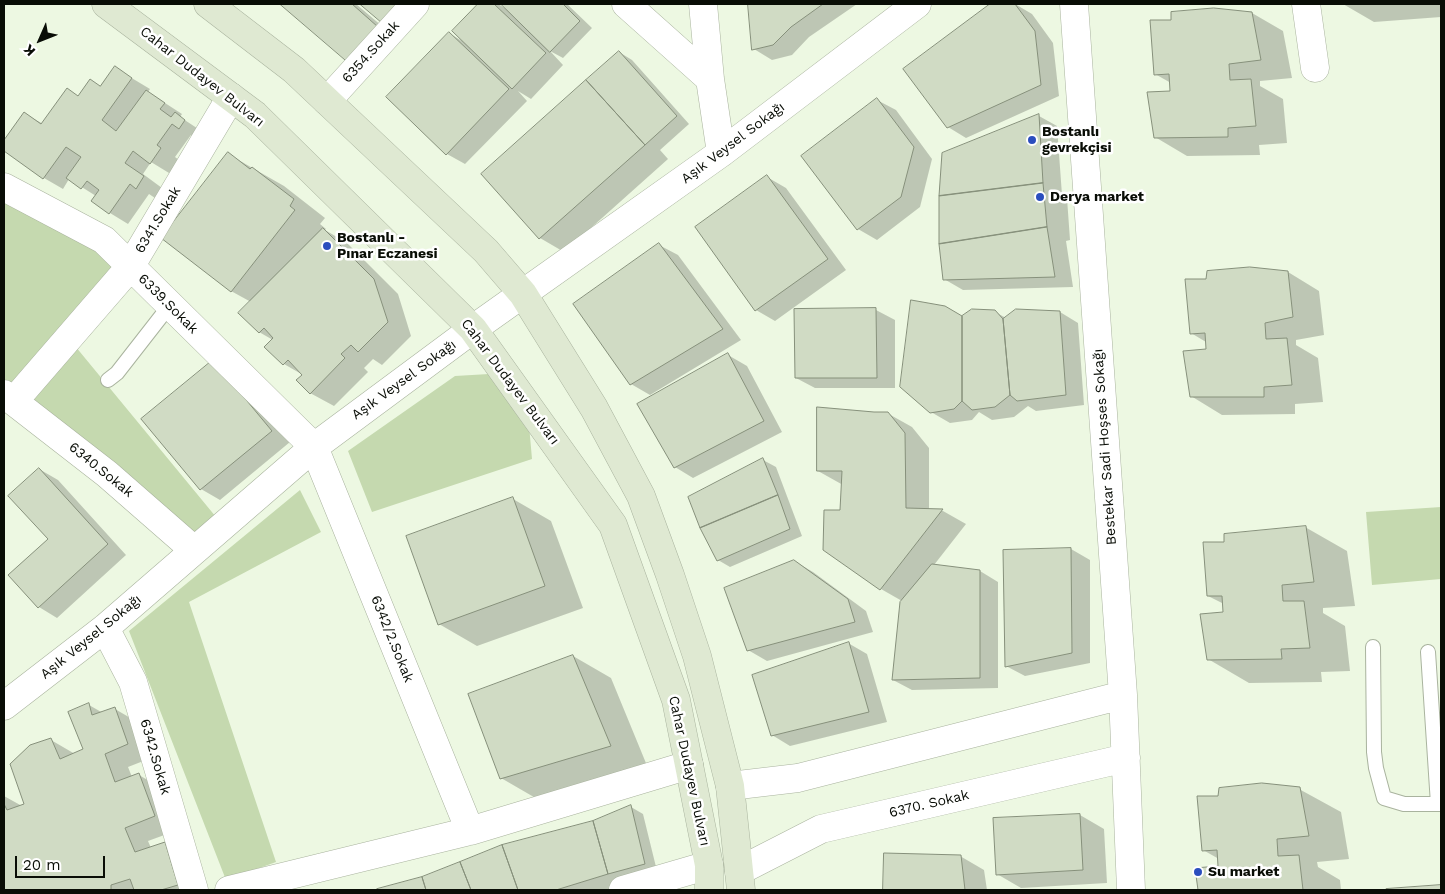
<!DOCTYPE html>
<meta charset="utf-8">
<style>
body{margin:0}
#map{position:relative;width:1445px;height:894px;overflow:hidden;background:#edf8e2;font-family:"Work Sans",sans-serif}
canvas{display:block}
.frame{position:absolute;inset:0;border:5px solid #090d06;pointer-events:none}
.north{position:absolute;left:15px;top:15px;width:50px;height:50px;-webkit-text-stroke:4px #fff;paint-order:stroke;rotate:226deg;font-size:14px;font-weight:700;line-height:20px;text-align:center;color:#090d06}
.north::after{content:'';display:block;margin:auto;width:18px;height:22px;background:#090d06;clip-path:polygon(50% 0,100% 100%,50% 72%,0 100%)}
.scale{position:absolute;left:15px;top:856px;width:90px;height:22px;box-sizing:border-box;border:2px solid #090d06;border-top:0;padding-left:6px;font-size:15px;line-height:18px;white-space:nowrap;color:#090d06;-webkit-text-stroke:4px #fff;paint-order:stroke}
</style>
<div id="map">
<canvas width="1445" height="894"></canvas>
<div class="frame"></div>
<div class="north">K</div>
<div class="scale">20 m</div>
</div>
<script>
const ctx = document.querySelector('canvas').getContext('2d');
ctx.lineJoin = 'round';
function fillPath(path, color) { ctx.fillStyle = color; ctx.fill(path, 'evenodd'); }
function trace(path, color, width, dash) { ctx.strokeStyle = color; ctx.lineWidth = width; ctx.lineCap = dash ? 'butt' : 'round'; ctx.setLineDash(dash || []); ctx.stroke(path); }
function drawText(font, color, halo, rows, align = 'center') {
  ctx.font = font + ' "Work Sans",sans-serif'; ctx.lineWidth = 5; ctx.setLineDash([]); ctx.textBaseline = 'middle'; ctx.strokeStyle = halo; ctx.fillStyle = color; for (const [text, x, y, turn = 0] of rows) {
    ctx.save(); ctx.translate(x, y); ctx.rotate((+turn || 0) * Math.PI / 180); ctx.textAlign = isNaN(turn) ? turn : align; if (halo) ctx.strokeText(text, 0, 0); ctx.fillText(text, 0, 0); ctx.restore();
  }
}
fillPath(new Path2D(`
 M4,198L95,247L117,266L66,335L216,517L195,537L4,383Z
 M489,374L529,425L532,459L372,512L348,451L455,376Z
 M300,490L321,532L189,602L276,862L226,880L129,631Z
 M1441,507V579L1372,585L1366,512Z`), '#c5d9af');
fillPath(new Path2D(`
 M282,4H356L396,38L348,61Z
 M479,4H498L508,10L503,4H567L592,28L563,58L550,51L563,65L531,99L518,91L527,101L465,164L447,154L449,33L462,41L453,31Z
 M749,4H857L809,37L792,55L772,60L754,49Z
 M992,4H1015L1032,14L1053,43L1059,96L966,138L948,127L905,69Z
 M1343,4H1441V17L1374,22Z
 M1252,13L1283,31L1292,78L1260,81V86L1283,99L1287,143L1259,145L1260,155L1187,156L1155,137L1171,92V83L1155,74L1172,21Z
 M619,52L632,60L689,124L660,150L668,159L564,252L540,238L483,174Z
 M115,68L150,89L148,92L182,114L180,117L203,132L198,139L191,135L175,157L179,160L169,173L151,162L143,174L162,188L155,198L149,194L128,224L110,213L96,196L69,179L63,189L44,178L4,149V142L24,113L43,124L79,97L101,87Z
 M877,100L896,110L932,159L920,207L877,240L858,229L803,157Z
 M1039,116L1057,126L1062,195L1067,198L1070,240L1066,241L1073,287L963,290L944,279Z
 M228,154L284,186L325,218L320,224L326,229L325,230L347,243L398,294L411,336L382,365L373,359L364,368L368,372L334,406L310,393L303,375L284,364L266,347L273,340L259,332L251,302L231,291Z
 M767,177L786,188L846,270L775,321L756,310Z
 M659,245L678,255L741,340L650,395L631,384Z
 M1288,272L1319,291L1324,335L1296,340V345L1318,358L1323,402L1295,404V414L1222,415L1191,396L1207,351L1206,342L1191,333L1207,280Z
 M876,310L895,320V388H815L796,378Z
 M995,312L1006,318L1060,312L1078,323L1084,405L1036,411L1028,406L1014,417L992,420L979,412L972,420L950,423L931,412Z
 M728,355L747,366L782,432L693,478L675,467Z
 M214,361L290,442L220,500L201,489Z
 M887,413L912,427L929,448V510L943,511L966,524L934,565L980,571L998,582V688L912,690L893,680L902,601L881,589L841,511L843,485L818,471Z
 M763,460L776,467L802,536L730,567L718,560Z
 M39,469L58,480L126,555L57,618L39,607L10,575L50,539Z
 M513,499L551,521L583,608L477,646L439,624Z
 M1305,527L1347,551L1355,606L1323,608V613L1345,626L1350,671L1321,672L1322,682L1249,683L1208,659L1224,613V604L1208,596L1225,543Z
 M1071,549L1090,560V663L1025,676L1006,666L1004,551Z
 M794,561L813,572L866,611L873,632L767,661L748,650Z
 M848,643L867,654L887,722L790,746L772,735Z
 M573,656L611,678L648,768L539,800L501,778Z
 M89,705L103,713L115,709L139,723L151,758L128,767L132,777L139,775L163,789L178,830L148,841L151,848L165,843L189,857L199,890H4V796L22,806L26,805L51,740L75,754L84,750Z
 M1299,789L1341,812L1349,859L1317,862L1318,867L1340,880L1341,890H1200L1196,869L1219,867V859L1203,850L1219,797Z
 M631,807L643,814L657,871L626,885L608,890H377L422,878L593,823Z
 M1080,815L1104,829L1107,883L1021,888L997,874Z
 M885,854L960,856L984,870L987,890H885Z
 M1441,886V890H1390Z`), '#0003');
const building = new Path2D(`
 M280,4H352L378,27L348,62Z
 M360,4H403L385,25Z
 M478,4H494L546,53L512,89L452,31Z
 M501,4H563L580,21L550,52Z
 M748,4H823L791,27L773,45L752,50Z
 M990,4H1015L1035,31L1041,85L947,128L903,69Z
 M1214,8L1252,12L1261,60L1229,64L1230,80L1251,79L1256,126L1228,128V137L1154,138L1147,92L1170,91L1169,74L1154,75L1150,20H1171V12Z
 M449,32L509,89L446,155L386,97Z
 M619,51L677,116L645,145L586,80Z
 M115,66L132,78L102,120L116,131L146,90L165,103L160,109L171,117L175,112L185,120L179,129L172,124L157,145L161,148L150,164L133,151L125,163L144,176L136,189L130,184L109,214L91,201L99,190L87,181L81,189L66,178L81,157L66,147L43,179L4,151V140L24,112L41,124L67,88L78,96L90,79L100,86Z
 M586,80L645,145L539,239L481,174Z
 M877,98L914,147L901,197L857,230L801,156Z
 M1039,114L1043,183L939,196L942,153Z
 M228,152L250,169L252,167L294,199L290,206L295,210L231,292L161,238Z
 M767,175L828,259L755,311L695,227Z
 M1043,183L1047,227L939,244V196Z
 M1047,227L1055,277L943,280L939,244Z
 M323,228L374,279L388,322L358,352L351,345L341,354L345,358L310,394L296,380L302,375L288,360L283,365L264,347L273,338L264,328L259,333L238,313Z
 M659,243L723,329L630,385L573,304Z
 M1250,267L1288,271L1293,317L1265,323L1266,339L1287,338L1292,385L1264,387V397H1190L1183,351L1206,349L1205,333L1190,334L1185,279H1206L1207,271Z
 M911,300L945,306L962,316V401L954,409L930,413L900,387Z
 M876,308L877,378H795L794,309Z
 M972,309L995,310L1003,319L1010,395L995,407L972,410L962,401V316Z
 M1016,309L1060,311L1066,395L1017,401L1010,395L1003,319Z
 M728,353L764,421L674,468L637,404Z
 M213,360L272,431L200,490L141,419Z
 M817,407L874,412H888L905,433L906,508L943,509L880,590L823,550L824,510H840L842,471H817Z
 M763,458L778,495L700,528L688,497Z
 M39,468L108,544L38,608L8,575L48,539L8,496Z
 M778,495L790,529L717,561L700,528Z
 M513,497L545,586L438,625L406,536Z
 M1306,526L1314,582L1282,585L1283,601H1304L1310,648L1281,649L1282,659L1207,660L1200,614L1223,612L1222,596H1207L1203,542H1224V534Z
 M1071,548L1072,653L1005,667L1003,550Z
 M794,560L848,599L855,622L747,651L724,588Z
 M932,564L980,570V678L892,680L900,602Z
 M849,642L869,712L771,736L752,675Z
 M573,655L611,746L500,779L468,694Z
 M89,703L92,715L115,707L128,744L105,754L115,782L139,773L155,816L125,828L135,852L165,842L178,885L161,890H134L130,879L111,885V890H4V804L7,810L24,804L10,764L30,745L51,738L60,759L83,749L68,712Z
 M1262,783L1300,787L1309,836L1277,839L1278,856L1299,855L1303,890H1198L1195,868L1218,866L1217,850L1202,851L1197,796H1218L1219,788Z
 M631,805L645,864L608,874L593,821Z
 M1080,814L1083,870L996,875L993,818Z
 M593,821L608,874L556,890H518L502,845Z
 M502,845L518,890H471L460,862Z
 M884,853L961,855L965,890H883Z
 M460,862L471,890H426L422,877Z
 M422,877L426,890H378L377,889Z
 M1441,885V890H1386V889Z`);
fillPath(building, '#d0dbc4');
trace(building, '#86907b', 1);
const service = new Path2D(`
 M108,380L117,373L170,305
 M1373,647L1374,752L1376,768L1384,798L1404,804H1441
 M1428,652L1438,804`);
const minor = new Path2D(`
 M626,4L710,79
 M703,4L710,79L721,153
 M1074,4L1123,695L1131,890
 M1306,4L1315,68
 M327,101L415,4
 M4,187L104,240L314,447L470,831
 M4,394L107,474L194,550
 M14,401L130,267L231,97
 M105,628L133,682L194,890
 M4,706L105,628L314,447L473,329L721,153L917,4
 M730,786L798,778L1123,695
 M739,871L821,829L1126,758
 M229,890L470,831L689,765
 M623,890L709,865`);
const secondary = new Path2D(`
 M106,4L255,115L473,329L613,525L676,700L709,865V890
 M208,4L294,70L486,251L523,294L594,408L641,496L670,575L697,656L730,786L741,890`);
trace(service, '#a9b39e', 16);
trace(minor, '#a9b39e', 29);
trace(secondary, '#a9b39e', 29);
trace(service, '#fff', 14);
trace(minor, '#fff', 28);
trace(secondary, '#dfe9d2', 28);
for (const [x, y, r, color] of [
 [1032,140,5,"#2b4ebe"],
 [1040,197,5,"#2b4ebe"],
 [327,246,5,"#2b4ebe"],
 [1198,872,5,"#2b4ebe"]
]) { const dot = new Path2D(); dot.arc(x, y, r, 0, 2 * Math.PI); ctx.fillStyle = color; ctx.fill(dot); trace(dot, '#fff', 2); }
drawText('14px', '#090d06', '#fff', [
 ["6354.Sokak",371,52,-48],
 ["Cahar Dudayev Bulvarı",202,77,38],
 ["Aşık Veysel Sokağı",733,143,-37],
 ["6341.Sokak",158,220,-59],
 ["6339.Sokak",168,304,45],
 ["Aşık Veysel Sokağı",404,380,-36],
 ["Cahar Dudayev Bulvarı",510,382,53],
 ["Bestekar Sadi Hoşses Sokağı",1105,447,-94],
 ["6340.Sokak",101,470,39],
 ["Aşık Veysel Sokağı",91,637,-39],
 ["6342/2.Sokak",392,639,68],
 ["6342.Sokak",155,757,74],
 ["Cahar Dudayev Bulvarı",689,771,78],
 ["6370. Sokak",929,804,-13]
]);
drawText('bold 14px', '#090d06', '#fff', [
 ["Bostanlı",1042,132],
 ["gevrekçisi",1042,148],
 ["Derya market",1050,197],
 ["Bostanlı -",337,238],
 ["Pınar Eczanesi",337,254],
 ["Su market",1208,872]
], 'left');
</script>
